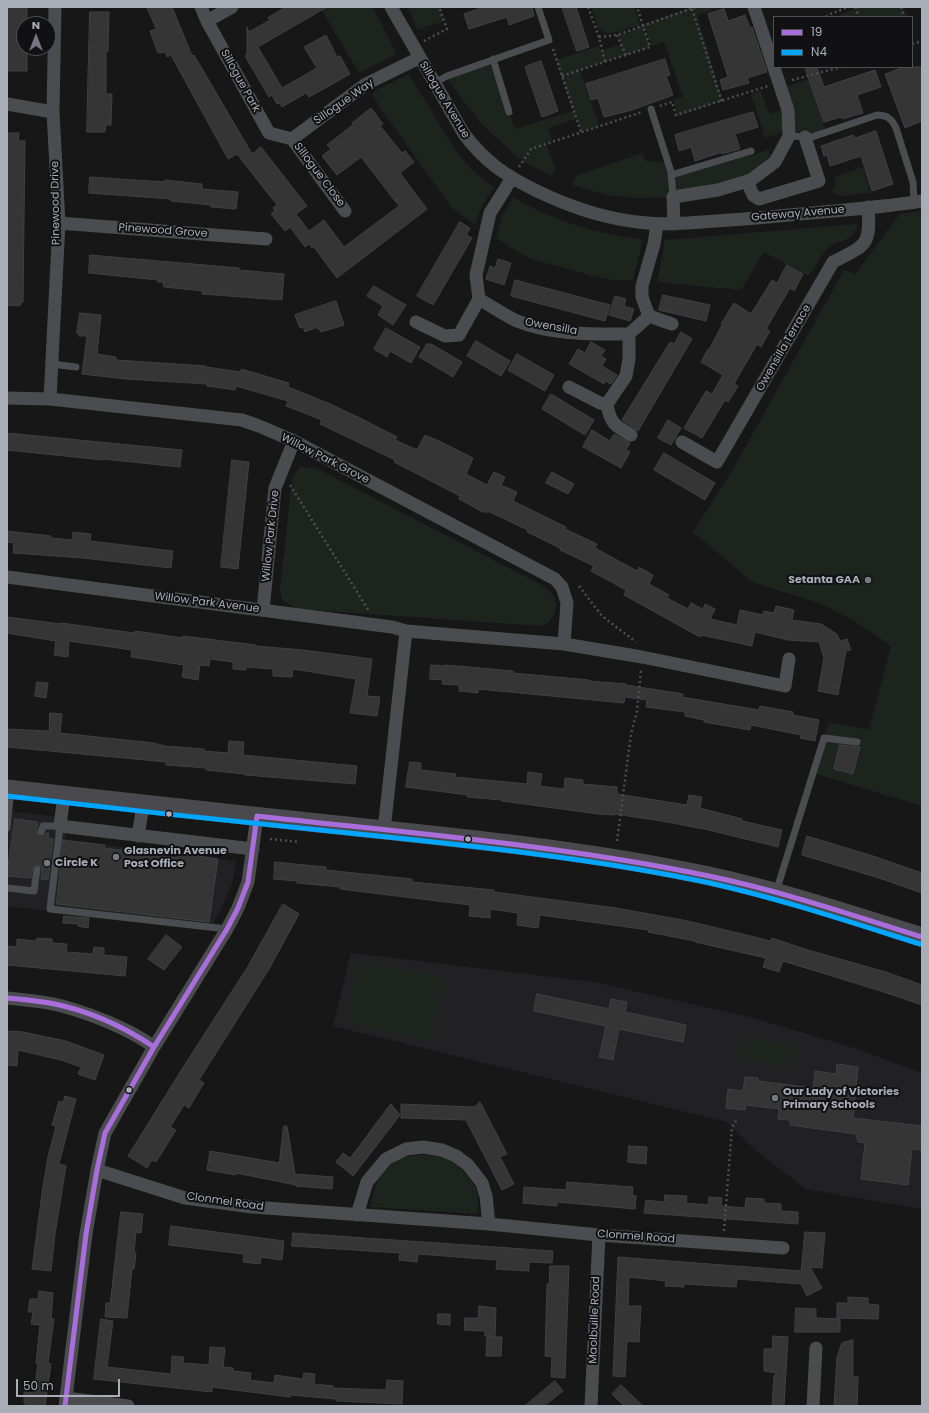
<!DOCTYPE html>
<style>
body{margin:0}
#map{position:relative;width:929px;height:1413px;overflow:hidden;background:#171717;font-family:Poppins,sans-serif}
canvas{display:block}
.frame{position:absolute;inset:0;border:8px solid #a8adb8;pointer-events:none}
.legend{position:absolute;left:773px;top:16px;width:140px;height:52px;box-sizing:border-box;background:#111113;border:1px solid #4d4f55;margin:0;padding:5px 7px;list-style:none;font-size:12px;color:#a8adb8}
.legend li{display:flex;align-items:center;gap:8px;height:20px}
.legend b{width:20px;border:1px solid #4d4f55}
.north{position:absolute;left:16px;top:16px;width:40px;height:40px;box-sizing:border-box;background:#111113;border:1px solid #4d4f55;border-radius:50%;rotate:0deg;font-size:11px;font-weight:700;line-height:16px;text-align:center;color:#a8adb8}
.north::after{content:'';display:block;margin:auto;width:14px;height:18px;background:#757880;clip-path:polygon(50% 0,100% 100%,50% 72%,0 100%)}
.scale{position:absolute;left:16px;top:1379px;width:104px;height:18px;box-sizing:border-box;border:2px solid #a8adb8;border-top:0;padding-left:5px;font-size:12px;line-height:14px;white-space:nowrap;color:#a8adb8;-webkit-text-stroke:3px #111113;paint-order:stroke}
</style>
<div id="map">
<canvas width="929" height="1413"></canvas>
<div class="frame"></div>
<ul class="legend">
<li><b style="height:5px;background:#a96edc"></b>19</li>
<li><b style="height:5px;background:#00a6ff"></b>N4</li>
</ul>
<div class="north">N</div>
<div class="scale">50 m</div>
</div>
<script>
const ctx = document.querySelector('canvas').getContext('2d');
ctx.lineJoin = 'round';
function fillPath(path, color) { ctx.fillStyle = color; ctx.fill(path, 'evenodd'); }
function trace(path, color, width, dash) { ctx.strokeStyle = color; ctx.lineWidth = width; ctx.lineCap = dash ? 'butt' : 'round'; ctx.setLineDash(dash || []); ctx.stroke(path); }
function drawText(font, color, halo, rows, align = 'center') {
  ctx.font = font + ' Poppins,sans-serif'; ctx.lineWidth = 4; ctx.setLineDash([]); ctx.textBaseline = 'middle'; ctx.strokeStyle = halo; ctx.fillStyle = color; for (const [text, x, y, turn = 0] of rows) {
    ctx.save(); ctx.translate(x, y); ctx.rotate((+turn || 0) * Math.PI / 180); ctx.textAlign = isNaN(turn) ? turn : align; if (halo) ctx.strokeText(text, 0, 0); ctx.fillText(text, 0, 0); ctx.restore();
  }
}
fillPath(new Path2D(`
 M7,811L68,818L65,840L236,861L232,884L222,907L209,930L7,906Z
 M351,953L594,982L750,1017L854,1048L922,1073V1209L806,1189L756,1151L727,1122L333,1026Z`), '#212123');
fillPath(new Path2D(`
 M320,7H373L397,54L359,73Z
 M408,7H439L444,21L417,30Z
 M591,7H634L640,25L617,32L606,33L598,28Z
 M691,7H722L697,15L723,101L678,116L673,100L683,97L664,42L651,46L644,24Z
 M862,7H904L907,17H839L841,14Z
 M643,25L650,47L580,70L599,126L581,132L576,119L548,128L553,141L546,143L556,169L552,176L523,161L509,150L478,120L447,79L489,61L515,129L573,111L556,60L599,46L601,51L622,44L619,36Z
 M409,74L454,148L470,168L494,187L483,204L475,224L461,215L451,207L381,109L372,94L376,90Z
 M809,79L826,132L812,137L789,128V130L765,138L751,94L761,91L769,114L787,108L781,88Z
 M768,150L775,162L751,180L674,197L637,198L607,195L572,185L577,175L642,153L646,161L668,163L671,172L751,151L753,155Z
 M863,167L871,193L842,196L834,194L832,190L836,184L834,177Z
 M513,197C524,203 534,209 546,214C576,227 610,236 643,239L633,280H614L597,277L528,258L496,238L502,216Z
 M922,211V450L921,452L922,453V806L813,773L829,722L869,730L891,646L854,621L822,604L752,582L693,532L733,469L844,270L855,274L900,214Z
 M857,224C855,242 839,239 829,247C821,255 815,267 808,276L764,252L741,290L657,282L665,240Z
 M300,467L316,468L542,585C545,588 550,590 552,594C561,606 554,620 542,626L297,609L282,600L280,589L292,478Z
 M358,959L446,977L432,1042L345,1024Z
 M743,1035L796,1045L792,1069L739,1059Z
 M419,1155C428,1155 437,1155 445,1158C456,1162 474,1180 477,1192C479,1199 478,1206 478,1214L370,1207C375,1188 379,1165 401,1158C406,1156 413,1156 419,1155Z`), '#1d241e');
const building = new Path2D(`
 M8,7H27V24H24V48H27V71H8Z
 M147,7H172L192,56L194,55L252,154L261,147L307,206L296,214L309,231L324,220L344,247L399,206L361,157L337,175L322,156L331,149L327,145L354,124L352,123L371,108L383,124L380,126L402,153L405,151L414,162L400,173L427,209L337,278L314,247L312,248L309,244L305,247L290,227L285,231L271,214L275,211L273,208L277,205L237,154L228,159L171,55L167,57L166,52L158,53L150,31L156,29Z
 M286,7H327L258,47L282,88L317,68L304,47L326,35L337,57L340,56L350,74L309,97L306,93L282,107L280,103L277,104L272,95L269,97L245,56L247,54V27L249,32L270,20L268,18Z
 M485,7H532L534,16L509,25L507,17L469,29L464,14Z
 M562,7H576L589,47L577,51Z
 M724,9L728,21L745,15L750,28L752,27L767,72L747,78L749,83L723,90L720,80L728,77L708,14Z
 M90,12H109L108,51H106V94H112L111,125H106L105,132H87Z
 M665,59L670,75L666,76L673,95L632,110L604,117L598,98L591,100L586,84Z
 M541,61L558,111L542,117L525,67Z
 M805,67H817L824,87L875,70L881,87L857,95L863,113L842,119L841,117L824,122Z
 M899,67H922V121L905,128L885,74L899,69Z
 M753,112L758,127L735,134L740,149L722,154V152L695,161L691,147L679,151L675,135Z
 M876,131L893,184L872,191L861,156L830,166L827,155L824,156L821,146L853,135L855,138Z
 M7,133H19L18,141H25L23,302H21L20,306L7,305Z
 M90,177L165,182V180L202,184V189L238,192L236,209L211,207V205L171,201V199L89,193Z
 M460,222L470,228L466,235L472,238L433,305L417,296Z
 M90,255L239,268V270L284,274L282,300L202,294L203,291L164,287L163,282H157L158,280L89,273Z
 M498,259L511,263L504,285L486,279L490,266L495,268Z
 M787,265L803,274L794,291L790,288L766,329L770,331L761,347L757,344L734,384L738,386L728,402L725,400L702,438L684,428L706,391L712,394L723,375L701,362L708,349L709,350L722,325L721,324L734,303L751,314L772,280L777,283Z
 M515,280L610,305L605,321L511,296Z
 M374,286L406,305L393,325L378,315L383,306L367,296Z
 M663,295L710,305L706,321L659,310Z
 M615,296L626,299L624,306L634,309L630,321L609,315Z
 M336,301L344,325L321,332L319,328L317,329V327L305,332L303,327L300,328L295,315Z
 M80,313L101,315L97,354L116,357V360L206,366V367L241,372V369L289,383L288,387L328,403L360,418L397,437L395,440L417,450L425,435L439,441L473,458L466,474L487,485L494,472L505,477L501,485L517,492L513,501L566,527L565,529L597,544L595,548L637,571L639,567L653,575L649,584L669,595L667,598L688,609L691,603L703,609L705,604L715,609L710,619L737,625L740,610L763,615L764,611L774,613L776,606L794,610L792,620L821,624L837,634L840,641L847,639L851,650L846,651L838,695L818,691L824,658L819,642L788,640L755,632L752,646L701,635L700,637L624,595L626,590L591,571L594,566L560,550V548L527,532L528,530L490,512H483L459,499L460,496L394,462L395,460L320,424L322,420L286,406L288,401L236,386L235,390L207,386V384L126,379L82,374L87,336H79V333H77Z
 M386,328L420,347L411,363L390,351L387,357L374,349Z
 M681,332L692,339L638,431L622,420L670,342L674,344Z
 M476,341L510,361L501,376L467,356Z
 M591,342L605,350L601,356L606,359L602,366L617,375L611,384L605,381L604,384L569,364L578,349L585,353Z
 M427,344H431L462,362L453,377L419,357Z
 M517,354L554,375L545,391L508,370Z
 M551,394L594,420L585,435L542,409Z
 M668,420L681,428L671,445L658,438Z
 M592,430L610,441L614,434L630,443L626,450L630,452L621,468L583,447Z
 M7,433L182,450L180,467L103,459V460L7,450Z
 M664,453L715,483L705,500L654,470Z
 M232,460L249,462L238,569L221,567Z
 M552,472L574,484L568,494L546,483Z
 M7,531L51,536V538L72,540L73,532L91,534L90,541L173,551L171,568L83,558L13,553L14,543L7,542Z
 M7,617L61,624V623L134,633L135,631L183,638V636L256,645V646L303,650L372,659L367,696L380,697L377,716L350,713L356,679L293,669L292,677L273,676V669L246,667V670L233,669V662L210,659L209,666L200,665L198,680L182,677L184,665L131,657L132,650L69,641L68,657L54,655L56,641L7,633Z
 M431,665L444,666V665L469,667L513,671V673L589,680V681L626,684V685L683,694L682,697L759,710L760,706L793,712V715L819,720L815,741L800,738L801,735L751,725L750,730L704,722V720L685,716V712L646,707L647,700L625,697L624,703L478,689V693L459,691V685L442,684L443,680L430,679Z
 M37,682L48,683L46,698L35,696Z
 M50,713L62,714L60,733L154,743L165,746L204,749V751L228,753L229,741L244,742L243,755L357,766L355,784L245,775V774L206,770V768L166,765V762L7,747V729L49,731Z
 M840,745L860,747L853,774L834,769Z
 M410,762L421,763V770L456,774L455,777L527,784L528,772L542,774L540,786L564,789L565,778L583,780V784L617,787V794L687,805L689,795L702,797L700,808L742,819V821L782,830L778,847L709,830L662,821L615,814L614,815L599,814L502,801V800L467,797L468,795L406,787Z
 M15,819L38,822L36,833L38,836L42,837L46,833H49L48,838L53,839L48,880L41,879L42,867L37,864L33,866L31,878L7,876Z
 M807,836L873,856L922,873V893L879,878L802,855Z
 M63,840L105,845L104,848L177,858L178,853L218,859L209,922L57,904Z
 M275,862L326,867V870L412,879V882L494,890V892L616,908L688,921L771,941L772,938L808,950L886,972L922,985V1005L884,992L783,961L779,972L763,967L766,958L695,942V941L648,932L649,930L540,915L538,928L517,925L518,913L490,909V918L469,916L470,905L340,889V887L297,883V881L274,879Z
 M283,904L299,914L269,969L199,1080L204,1083L189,1108L184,1105L170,1127L176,1130L156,1162L152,1160L147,1168L128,1156L182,1069L247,968Z
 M64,916L89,918L88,928L78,926V924L63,923Z
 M166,935L182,947L164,970L148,959Z
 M37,938L52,939V943L67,944L66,952L93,954L94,947L104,948V955L127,957L125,976L7,965V946L17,947V939L36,941Z
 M537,994L609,1009L611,999L627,1002L625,1012L686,1025L683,1042L619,1029L613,1060L599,1057L606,1026L534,1011Z
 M7,1031L23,1032L66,1041L104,1055L95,1080L78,1074L81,1067L61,1060L18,1050L17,1066L7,1065Z
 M837,1064L858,1067L853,1118L922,1126V1150L912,1149L908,1185L861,1179L865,1143L858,1142L856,1134L790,1125V1120L778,1119L779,1109L746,1105L745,1110L726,1108L728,1089L743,1091L745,1077L758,1078V1081L813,1088L815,1071L836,1074Z
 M65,1096L76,1099L59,1164L66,1166L55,1234L51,1271L32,1269L42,1193L48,1157L56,1126L52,1125L59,1101L63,1102Z
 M480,1102L507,1154L500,1157L514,1184L502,1190L466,1120L401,1118V1104L474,1107Z
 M391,1104L400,1115L353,1176L336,1162L343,1153L350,1158Z
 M284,1126H287L295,1174L333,1177L332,1189L296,1186V1185L236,1173V1175L207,1170L210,1151L279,1163Z
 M629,1146L647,1147L646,1164L628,1162Z
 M567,1182L633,1187L632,1195L636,1196L635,1209L557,1202V1206L523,1203L524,1187L566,1190Z
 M665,1195L687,1196L686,1203L708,1205L709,1197L722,1198L721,1206L745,1208L746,1198L764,1199V1203L781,1204V1211L798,1212V1224L644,1213L646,1200L664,1202Z
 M121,1212L143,1214L141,1233L136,1232L134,1253H136L134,1269H132L127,1318L105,1317L106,1303H110Z
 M171,1226L284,1241L282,1260L261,1257L260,1264L243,1262L244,1254L169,1245Z
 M805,1232L825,1233L822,1268L810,1267L822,1288L807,1296L801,1284L737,1279L736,1287L684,1284V1287L665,1286L666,1281L629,1277L628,1306H641L639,1342L627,1341L625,1377L613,1376L618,1257L801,1271Z
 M293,1233L553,1251L552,1263L529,1262V1271L496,1269L497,1260L418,1254L417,1262L399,1260L400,1253L292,1246Z
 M550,1266H569L565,1378L551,1377L552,1357L545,1356L547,1284H549Z
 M39,1291L53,1293L51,1319H54L48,1363L51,1364L45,1406H26V1404L24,1403V1392L34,1393L38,1363H36L40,1325L31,1324L33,1312H28L30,1299H38Z
 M848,1297L868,1298V1304L879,1305L878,1319L837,1318V1303H848Z
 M479,1306L496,1308L495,1337H489H502L501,1356H486L487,1337L485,1336V1331L464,1330L465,1318H478Z
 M796,1308L816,1309V1318L840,1319V1332H795Z
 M438,1314H450V1325L438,1324Z
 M101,1319L113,1321L107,1367L171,1374L172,1356L184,1357L183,1363L209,1365L210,1347L225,1348L223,1367L233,1368V1371L251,1373L250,1380L274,1383L275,1375L303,1379L304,1373L315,1374L314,1384L333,1386V1388L386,1390L387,1380L403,1381L402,1404L336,1401V1399L291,1395L290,1397L212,1387V1392L94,1379Z
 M773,1336L788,1337L784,1406H772L774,1376L777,1373L764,1371V1349H772Z
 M853,1340V1377H858L857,1406H834L837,1357L842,1343Z
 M555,1381L563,1391L544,1406H525Z
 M621,1385L643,1406H624L612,1394Z`);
fillPath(building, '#353536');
trace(building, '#3f4043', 1);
trace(new Path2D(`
 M588,7L599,37L605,62
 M855,7L859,17
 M901,7L904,17
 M692,9L722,102
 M826,17L828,15L848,7
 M617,35L626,55
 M599,37L617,35L696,7
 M424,41L447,29L439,7
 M912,44L922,41
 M553,49L581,132
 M562,76L650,47L637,7
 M792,80L841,67
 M660,106L672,102L676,115L768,86
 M519,167L531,149L642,112
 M290,485L369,611
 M579,586L602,616L636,642
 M270,839L300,842
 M617,841L631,734L637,711L641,670
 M724,1231L732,1127L738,1118`), '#4d4e52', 2.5, [2, 3]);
trace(new Path2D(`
 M493,59L509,112
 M434,83L447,76L549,40L538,7
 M651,109L671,172L673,197
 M789,136L812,137L877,115C887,115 892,119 896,128L913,182L914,202
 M671,175L751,151
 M51,364L76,367
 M7,828L11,790
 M41,832L43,826H60L50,909L227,929
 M7,888L34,891L37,869
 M776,892L824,738L857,742`), '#4b4c50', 7);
trace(new Path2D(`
 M201,7L207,21L269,133L292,139
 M391,7L464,134C485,162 506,176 537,191C572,208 609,220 647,223C665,225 684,223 702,222C731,220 760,218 789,215C833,211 878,208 922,201
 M207,21L232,7
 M7,104L53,112
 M292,139L366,84L419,58
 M292,139L345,211
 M747,181L753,195L759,199L819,181L805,137
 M59,223L266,239
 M657,224L654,244L642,286V297L649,316L672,324
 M674,224L673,197L718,190L751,180L775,162L789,136L788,110L754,7
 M479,299C491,306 504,315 517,321C551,335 593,334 629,334
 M416,322L445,336L459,335L479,299L476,275L490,213L512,178
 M569,387L600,403L607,404
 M7,398L50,399L242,420L259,426L294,441L555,579L562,587L567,603L564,644
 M50,399L59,223L53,112L55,7
 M631,435C615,426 610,423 607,404L626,376L629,359V334L649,316
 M682,442L717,462L833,262C866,245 871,246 868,207
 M7,577L392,627L406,631L564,644L642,657L785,686L789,659
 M263,610L275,488L294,441
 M64,795L60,826L253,849
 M384,830L406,631
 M138,836L143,805
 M7,998C25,1000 44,1001 62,1006C91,1014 130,1029 154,1047
 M97,1170L185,1198L252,1207L489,1224L599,1235L783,1248
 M357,1215L367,1182L386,1159L406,1149L423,1147L442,1150L456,1156L468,1165L482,1183L486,1196L489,1224
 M66,1398L128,1406
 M65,1406L86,1234L97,1170L105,1133L154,1047L227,929L238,908L248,882L257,816
 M591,1406L599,1235
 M813,1406L816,1348`), '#4b4c50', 13);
trace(new Path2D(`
 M7,789C117,802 227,813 337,825C451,837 566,848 679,870C762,885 842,912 922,937`), '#4a4a4e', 19);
trace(new Path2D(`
 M257,816C408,833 561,845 709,876C781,891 852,915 922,937
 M7,998C21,999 36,1001 50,1003C86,1010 123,1026 154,1047
 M65,1406L86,1234L97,1170L105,1133L154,1047L227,929L238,908L248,882L257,816`), '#a96edc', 5);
trace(new Path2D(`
 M7,796C127,810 248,823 368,835C482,847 597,859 710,883C781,899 850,922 920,944`), '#00a6ff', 5);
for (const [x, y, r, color] of [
 [868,580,4,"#757880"],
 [169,814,3.5,"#a8adb8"],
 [468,839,3.5,"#a8adb8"],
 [116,857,4,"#757880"],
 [47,863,4,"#757880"],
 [129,1090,3.5,"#a8adb8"],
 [775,1098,4,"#757880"]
]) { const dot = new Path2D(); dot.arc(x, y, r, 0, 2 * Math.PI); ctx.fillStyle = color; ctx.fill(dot); trace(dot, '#111113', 1.5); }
drawText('11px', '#a8adb8', '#111113', [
 ["Sillogue Park",240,81,61],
 ["Sillogue Avenue",444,100,59],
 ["Sillogue Way",344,102,-35],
 ["Sillogue Close",319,175,53],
 ["Pinewood Drive",56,203,-91],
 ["Gateway Avenue",798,214,-5],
 ["Pinewood Grove",163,231,4],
 ["Owensilla",551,327,10],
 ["Owensilla Terrace",784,348,-60],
 ["Willow Park Grove",325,459,27],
 ["Willow Park Drive",271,536,-84],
 ["Willow Park Avenue",207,603,7],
 ["Clonmel Road",225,1202,8],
 ["Clonmel Road",636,1237,4],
 ["Maolbuille Road",595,1320,-88]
]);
drawText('bold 11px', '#a8adb8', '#111113', [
 ["Setanta GAA",860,580,"right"],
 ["Glasnevin Avenue",124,851],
 ["Post Office",124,864],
 ["Circle K",55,863],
 ["Our Lady of Victories",783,1092],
 ["Primary Schools",783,1105]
], 'left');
</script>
